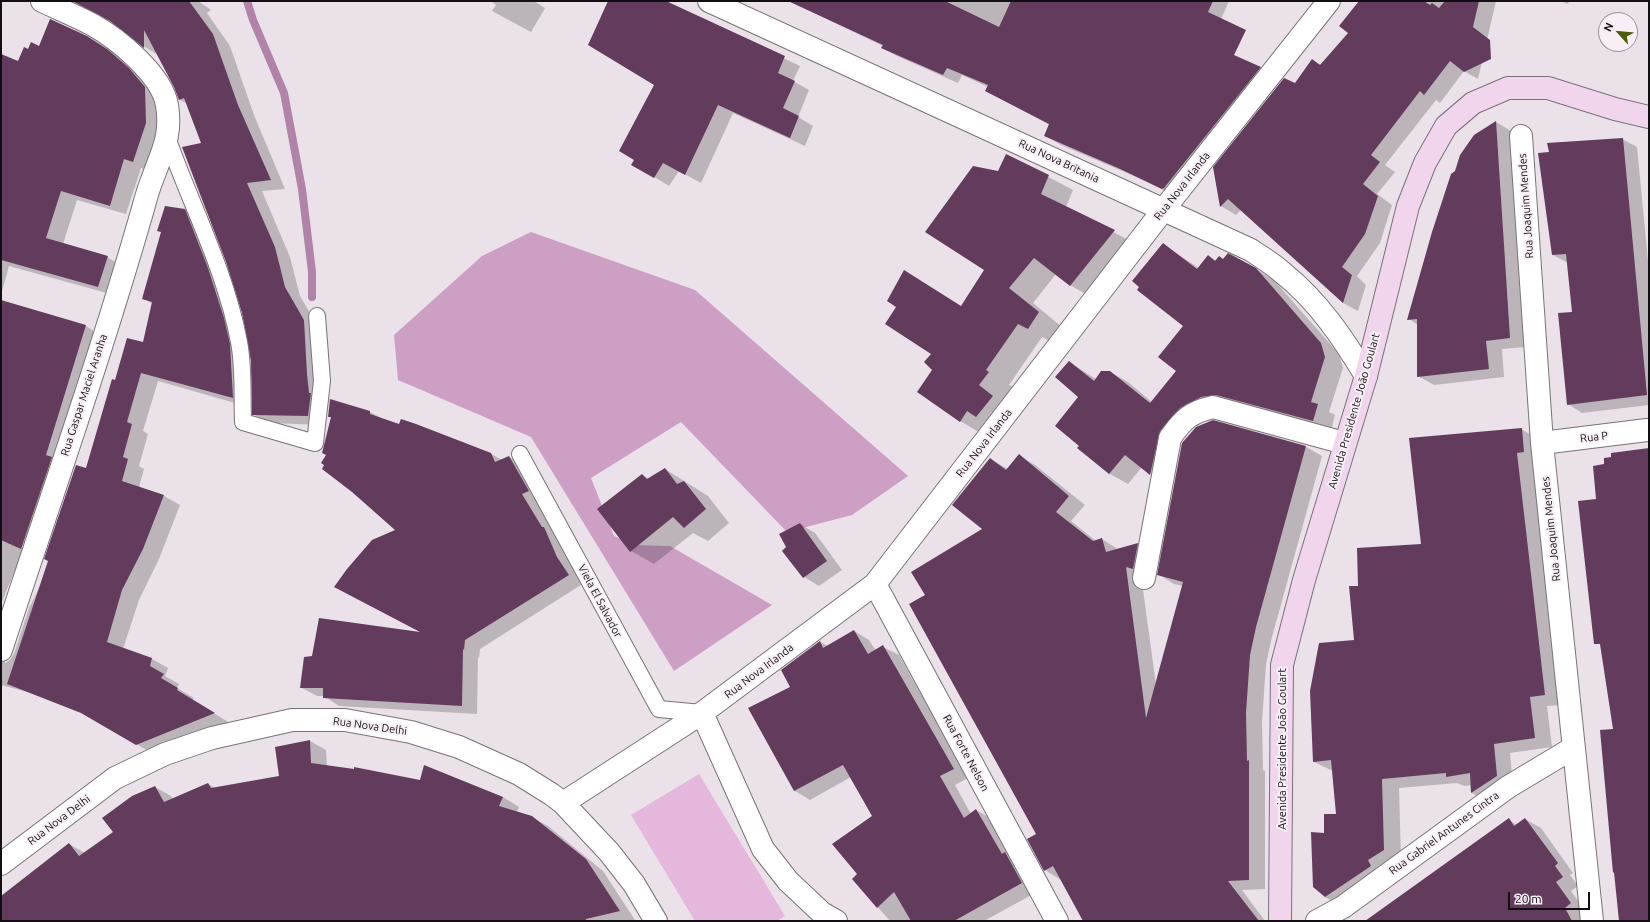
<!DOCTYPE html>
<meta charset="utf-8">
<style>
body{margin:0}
#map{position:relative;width:1650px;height:922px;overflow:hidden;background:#eae2e8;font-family:Ubuntu,sans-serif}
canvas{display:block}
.frame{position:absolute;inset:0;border:2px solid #110f11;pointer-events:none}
.north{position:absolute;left:1598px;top:12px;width:40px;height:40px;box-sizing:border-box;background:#f7eff5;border:1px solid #9b959a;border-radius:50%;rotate:297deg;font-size:11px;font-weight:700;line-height:16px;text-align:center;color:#110f11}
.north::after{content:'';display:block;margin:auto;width:14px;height:18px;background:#4a5f07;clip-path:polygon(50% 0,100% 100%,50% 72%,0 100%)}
.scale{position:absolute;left:1508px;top:892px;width:82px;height:18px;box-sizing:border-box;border:2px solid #110f11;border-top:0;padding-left:5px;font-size:12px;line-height:14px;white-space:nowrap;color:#110f11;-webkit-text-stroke:3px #f7eff5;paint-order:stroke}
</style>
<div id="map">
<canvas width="1650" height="922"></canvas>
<div class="frame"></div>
<div class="north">N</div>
<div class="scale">20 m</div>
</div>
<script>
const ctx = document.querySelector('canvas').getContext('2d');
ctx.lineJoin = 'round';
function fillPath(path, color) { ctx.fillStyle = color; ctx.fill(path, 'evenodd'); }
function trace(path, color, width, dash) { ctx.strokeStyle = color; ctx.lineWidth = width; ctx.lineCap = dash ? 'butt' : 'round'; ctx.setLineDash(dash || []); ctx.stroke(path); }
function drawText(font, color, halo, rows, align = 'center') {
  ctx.font = font + ' Ubuntu,sans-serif'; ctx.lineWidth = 4; ctx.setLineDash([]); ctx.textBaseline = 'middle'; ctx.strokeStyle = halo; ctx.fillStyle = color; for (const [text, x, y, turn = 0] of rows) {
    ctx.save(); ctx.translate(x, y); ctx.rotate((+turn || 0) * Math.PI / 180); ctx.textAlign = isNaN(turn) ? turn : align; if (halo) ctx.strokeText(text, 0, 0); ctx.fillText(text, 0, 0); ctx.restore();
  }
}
fillPath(new Path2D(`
 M699,774L785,916L777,921H695L631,815Z`), '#e5b7dc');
fillPath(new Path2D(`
 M531,232L695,290L908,476L852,515L787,532L681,422L591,478L614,536L636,545L670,546L772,605L674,671L531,437L398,380L394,335L482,256Z`), '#ce9fc5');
fillPath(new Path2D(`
 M72,1H198L211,10L207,13L230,46L254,115L285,189L262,191L290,257L300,296L320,330L324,425L269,423L253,414L252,360L243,313L202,144L188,104L180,100L158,55L145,47L114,23Z
 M491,1H534L545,8L531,32L492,11L496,5Z
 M609,1H664L800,66L793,81L809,90L798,117L813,126L805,146L733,113L701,183L679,171L669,186L633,164L655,85Z
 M789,1H1229L1198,72L1260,68L1275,77L1178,197L1134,176L1061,145L1046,136L1050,125L986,91L988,87L962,75L958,83L897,56L882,48L883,46Z
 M1360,1H1496L1478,79L1464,71L1440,103L1436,100L1385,165L1395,172L1377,194L1392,205L1380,243L1357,276L1366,285L1358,311L1343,303L1241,210L1236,215L1221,206L1295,84L1313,61L1321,65L1349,33Z
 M1560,1H1569L1568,4Z
 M96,43L113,52L134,69L155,89L162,133L149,170L141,168L126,214L77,200L63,244L107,257L123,267L114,295L9,266L1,295V55L19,62L28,50L39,47Z
 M1496,122L1511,131L1526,347L1502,349L1504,377L1434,385L1418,376V325L1409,319L1456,172Z
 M1622,139L1637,147L1649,271V405L1582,413L1568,404L1573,313L1568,263L1553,255Z
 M1007,155L1073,190L1066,207L1138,245L1094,299L1070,285L1056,274L1033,303L1062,327L1052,342L1042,337L1009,385L1013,387L1002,400L1016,410L984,435L960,421L918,392L934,369L932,353L986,270L999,172Z
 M184,209L201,219L249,407L158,381L143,431L148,434L139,466L144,469L139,487L164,496L180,505L159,559L139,600L123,649L152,659L168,668L165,676L179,684L177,688L194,698L192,700L230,723L153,754L110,728L112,714L1,685V608L18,618L5,656V663L10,660L14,654L29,608L41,584L87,470L116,381L143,343L153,304L144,299Z
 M1163,245L1199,268L1208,256L1217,261L1256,269L1274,280L1339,354L1343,368L1329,412L1335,415L1331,431L1235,405L1198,418L1178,441L1169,484L1142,467L1128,484L1110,474L1078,448L1080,446L1079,397L1069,362L1096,379L1110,372L1128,382L1152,402L1177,371L1184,326Z
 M1,301L86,326L102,336L23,551L1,604Z
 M370,412L383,419L490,453L502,460L509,457L524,466L544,499L537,503L556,535L559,537L572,567L584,583L480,649L479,658L478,657L477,714L339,706L324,696H317L302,688L423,634L396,530L327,454L332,418L329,416Z
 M1213,421L1306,447L1322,456L1272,637L1266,664L1262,722L1263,770L1265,771V889L1242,890L1265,921H1093L1061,880L1045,870L1038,834L926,595L984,530L990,459L1008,469L1019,456L1035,465L1085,505L1071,521L1096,541L1102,539L1119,550L1138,544L1153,553L1141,575L1156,685L1183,586L1174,584L1158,574Z
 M1521,429L1538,439L1562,705L1547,706L1552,747L1510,753L1513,786L1489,803L1472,793V785L1464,786L1457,783L1399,788L1401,860L1342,907L1325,897V834L1337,815L1333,771L1314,762L1355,640L1359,587L1422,545Z
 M665,469L708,496L729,523L708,541L693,533L654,564L631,551L642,475L649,479Z
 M800,524L815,533L842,570L819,586L804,577Z
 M854,631L869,640L876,651L883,647L899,655L968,778L955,785L971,814L976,810L992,819L1037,892L984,921H890L853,879L858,874L873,817L851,777L810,800L795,791L750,708L791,687L820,642L828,646Z
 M310,741L326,750L327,766L420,781L425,766L503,797L519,807L517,812L531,817L548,826L603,871L635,920L1,921V898L69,844L85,853L114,832L155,787L171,796L173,799L208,784L215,788L280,777L276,748Z
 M1525,819L1541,828L1573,873L1570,875L1578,886L1571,891L1586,912L1580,917L1582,921H1367L1509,820L1517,825Z`), '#0003');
trace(new Path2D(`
 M247,1L253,20L284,93L302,189L312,272V297`), '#b183a8', 8);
fillPath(new Path2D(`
 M72,1H189L213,34L238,105L271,180L247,183L275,247L285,287L304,320L307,374L309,393H311L308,416L252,415L251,361L242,313L226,262L182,147L201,143L184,98L179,100L174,87L144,30V48L110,21Z
 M608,1H666L785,56L778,73L795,81L783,108L799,116L790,138L718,105L685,175L663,163L654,178L631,165L634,160L619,151L654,85L588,45Z
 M788,1H945L999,27L1011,1H1213L1208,12L1246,30L1234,55L1261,67L1164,188L1162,189L1118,168L1044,136L1049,124L985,91L988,85L947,68L943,75L881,48L883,45Z
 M1359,1H1424L1430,5L1432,3L1439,8L1445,1H1479L1473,27L1490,40L1491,59L1464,72L1450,61L1424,95L1420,91L1371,155L1380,162L1363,184L1378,196L1365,234L1342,267L1352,275L1343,303L1228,199L1220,207L1213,167L1284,78L1295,83L1312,59L1320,65L1348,33L1339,26Z
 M50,19L87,36L107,49L129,68L145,87L146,123L133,162L124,159L110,206L61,191L46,238L108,256L98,287L1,260V54L18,61L24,47L28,49L31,42L39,46Z
 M1496,121L1510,338L1486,341L1489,369L1417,377V319L1407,320L1432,232L1451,174L1455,171L1460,155L1474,135Z
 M1623,138L1647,395L1567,405L1558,313L1572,312L1566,254L1552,255L1538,153L1549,152L1547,143Z
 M1006,154L1049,175L1041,194L1115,230L1070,286L1034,258L1009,288L1039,312L1028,329L1018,324L986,370L989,372L979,385L993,396L976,417L967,411L960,422L917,392L932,370L924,362L931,354L885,324L896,307L887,301L904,270L961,306L984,270L925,232L973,166L998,171Z
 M165,206L185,209L208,268L224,318L230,344L233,398L141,373L127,422L132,424L123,457L128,459L122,481L164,495L143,549L122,590L107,642L152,658L150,666L164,674L161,678L178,688L177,690L215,713L136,745L81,713L7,684L48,561L44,559L76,465L86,468L112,379L115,380L127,338L143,342L152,302L142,299L161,232L157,231Z
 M1163,243L1197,269L1208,255L1215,261L1219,256L1223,259L1228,253L1256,268L1321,343L1325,357L1311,402L1318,404L1313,421L1216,395L1201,397L1180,408L1160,431L1150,475L1125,455L1109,474L1077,448L1079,446L1055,426L1078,397L1055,377L1069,361L1094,381L1101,371H1110L1150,403L1176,371L1158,357L1183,326L1137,290L1139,287L1132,281Z
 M1,300L86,325L46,455L52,457L21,549L1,540Z
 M330,399L370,411V414L399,424L401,419L416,424L491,453L495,462L509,456L529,491L522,494L542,527H544L557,557L569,575L465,640L464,650L463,649L462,706L323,698V688H300L304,657L312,656L319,618L420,632L334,587L347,569L372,540L395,530L352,492L322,469L324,465L321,463L326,455L322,453L331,417H328Z
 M1213,420L1306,446L1256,627L1250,655L1246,713L1247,761L1249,760V880L1228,881L1259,921H1083L1053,866L1044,871L1027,839L1036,834L909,604L925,595L911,572L982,529L952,505L990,458L1006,470L1019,454L1069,496L1056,512L1093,541L1102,538L1106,552L1138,543L1133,569L1126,567L1146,718L1183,582L1157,575L1182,443L1196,427Z
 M1522,428L1524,452L1517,453L1545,695L1530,697L1535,738L1494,744L1497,776L1471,793L1470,773L1446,777V773L1382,779L1384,850L1368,860L1371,866L1325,897L1313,887L1311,832L1324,833V814H1336L1331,760L1313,762L1310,691L1319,643L1354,640L1349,586H1358L1357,548L1421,544L1409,438Z
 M1649,448V921H1619L1614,872L1613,873L1600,730L1613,729L1600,644H1594L1578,501L1596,499L1593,466L1604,464V458L1611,457V453Z
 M665,468L677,484L684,481L706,509L684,528L673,517L630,552L597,509L642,474L647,479Z
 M800,523L827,561L803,578L782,551L786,547L779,534Z
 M854,630L868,654L883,645L954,769L940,776L964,818L976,809L1002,854L1005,852L1022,883L954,921H911L894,892L877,908L852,879L857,874L832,844L872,816L843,765L794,791L748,708L790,687L781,670L820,641L823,648Z
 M310,740L311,763L354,769V767L420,780L424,765L503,797L499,806L532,816L586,859L620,911L586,919V921H1V896L69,843L79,856L113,832L102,818L132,796L155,786L164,802L208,783L211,788L279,776L275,747Z
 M1509,818L1514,826L1525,818L1558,863L1555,866L1563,877L1556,882L1571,903L1565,908L1572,921H1365Z`), '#633b5c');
const lane = new Path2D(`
 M168,140C192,207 226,272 239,342C244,367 242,397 243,422L315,443L322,381L317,316
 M520,454L659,709L702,713`);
const street = new Path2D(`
 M709,1L1251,250C1261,257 1273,264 1283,273C1318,301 1343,338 1366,376
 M1521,136L1542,443L1592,921
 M1542,443L1647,430
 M1144,578L1170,438C1183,419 1191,412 1213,407L1344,443
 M875,584L1057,921
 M1,650C48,506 98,364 140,219C144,206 147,192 152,180C162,152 172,136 167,105C162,75 118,39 93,25C76,16 59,9 42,1
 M702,713L763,849L788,881L822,913L836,921
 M563,803L702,713L875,584L1164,209L1329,1
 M1,864L115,778L165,754L212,738L292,720H345L411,732L459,747L519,774L551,794L563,803L609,852L634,884L656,921
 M1317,921L1343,907L1508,787L1573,748`);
const secondary = new Path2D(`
 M1280,921L1282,665L1304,580L1366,376L1408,206L1425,163L1446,126L1473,103L1508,88H1548L1615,109L1649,117`);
trace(lane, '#797277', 18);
trace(street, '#797277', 24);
trace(secondary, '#797277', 24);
trace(lane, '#fff', 16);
trace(street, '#fff', 22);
trace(secondary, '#f0d5ec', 22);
drawText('11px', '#110f11', '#f7eff5', [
 ["Rua Nova Britania",1059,161,25],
 ["Rua Nova Irlanda",1182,186,-52],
 ["Rua Joaquim Mendes",1526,206,-94],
 ["Rua Gaspar Maciel Aranha",84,395,-72],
 ["Avenida Presidente João Goulart",1354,411,-74],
 ["Rua P",1594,437,-7],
 ["Rua Nova Irlanda",984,443,-52],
 ["Rua Joaquim Mendes",1551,529,-96],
 ["Viela El Salvador",600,601,62],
 ["Rua Nova Irlanda",759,671,-37],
 ["Rua Nova Delhi",370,726,8],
 ["Avenida Presidente João Goulart",1282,749,-90],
 ["Rua Forte Nelson",966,753,62],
 ["Rua Nova Delhi",59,820,-37],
 ["Rua Gabriel Antunes Cintra",1444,833,-36]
]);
</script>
